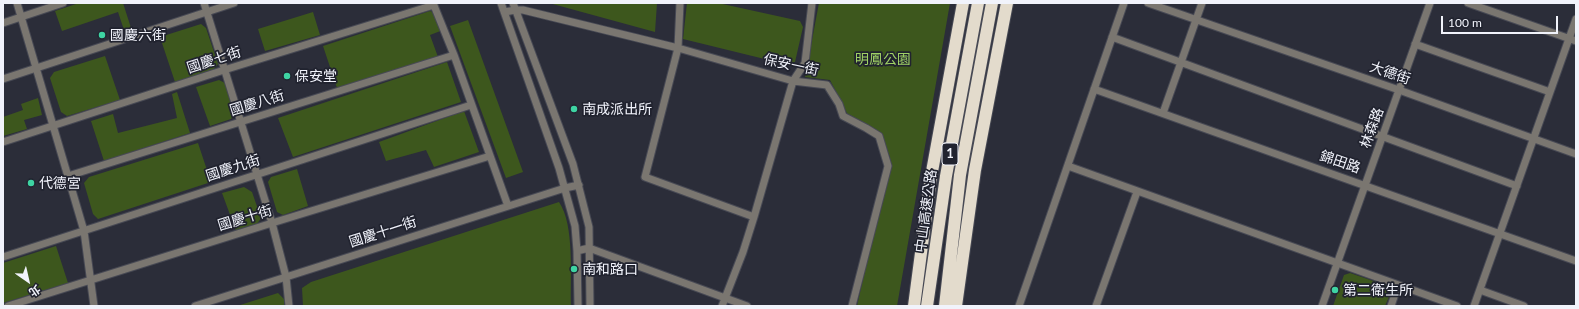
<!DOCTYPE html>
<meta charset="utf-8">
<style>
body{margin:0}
#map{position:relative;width:1579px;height:309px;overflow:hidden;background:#2b2d39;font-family:Lato,"Noto Sans TC",sans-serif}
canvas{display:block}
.frame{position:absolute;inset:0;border:4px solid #f1f3fb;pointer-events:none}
.north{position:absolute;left:8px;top:261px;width:40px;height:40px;-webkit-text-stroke:3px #21232f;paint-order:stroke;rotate:146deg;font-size:11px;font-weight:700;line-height:16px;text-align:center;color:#f1f3fb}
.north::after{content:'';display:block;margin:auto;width:14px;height:18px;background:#f1f3fb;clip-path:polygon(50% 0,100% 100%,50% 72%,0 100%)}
.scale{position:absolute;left:1441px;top:16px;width:117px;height:18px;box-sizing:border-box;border:2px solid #f1f3fb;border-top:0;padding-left:5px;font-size:12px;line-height:14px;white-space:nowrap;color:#f1f3fb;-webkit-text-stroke:3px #21232f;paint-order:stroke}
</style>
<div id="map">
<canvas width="1579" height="309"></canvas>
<div class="frame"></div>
<div class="north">北</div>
<div class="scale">100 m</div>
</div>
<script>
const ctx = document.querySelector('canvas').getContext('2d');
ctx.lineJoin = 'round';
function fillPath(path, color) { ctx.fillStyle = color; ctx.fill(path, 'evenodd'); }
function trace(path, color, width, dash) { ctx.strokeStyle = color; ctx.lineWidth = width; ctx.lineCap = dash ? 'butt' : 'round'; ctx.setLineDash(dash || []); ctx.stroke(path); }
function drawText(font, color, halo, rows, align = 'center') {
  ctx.font = font + ' Lato,"Noto Sans TC",sans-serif'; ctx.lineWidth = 3.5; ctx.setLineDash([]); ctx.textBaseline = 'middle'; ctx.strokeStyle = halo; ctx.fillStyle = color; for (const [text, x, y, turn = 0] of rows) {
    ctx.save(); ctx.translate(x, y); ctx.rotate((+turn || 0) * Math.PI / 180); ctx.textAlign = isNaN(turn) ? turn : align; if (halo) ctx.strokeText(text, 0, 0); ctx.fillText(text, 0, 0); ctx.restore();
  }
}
fillPath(new Path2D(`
 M79,3H123L132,31L125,33L118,12L62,31L55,11Z
 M549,3H657L655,32Z
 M687,3H718L800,21L803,27L795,62L789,65L683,39Z
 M819,3H950L897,306H857L890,157L879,134L848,115L830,80L805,77Z
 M430,11L435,13L443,30L430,35L438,57L337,88L323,46Z
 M313,12L320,35L265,51L258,29Z
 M468,20L523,172L506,178L450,26Z
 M201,24L206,28L218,64L212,71L175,82L160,37Z
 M105,56L120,100L67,116L61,112L50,78L54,72Z
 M447,62L461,102L293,157L278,118Z
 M219,80L225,83L235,113L231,119L210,126L196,87Z
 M177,92L190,133L104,161L91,121L113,114L118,133L177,118L172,94Z
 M38,98L42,115L24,120L27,129L3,136V117L23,110L21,104Z
 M464,111L479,152L434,167L426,150L386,161L379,142Z
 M198,143L211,182L98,219L93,214L84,183L89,177Z
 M297,169L308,206L283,215L277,212L268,182L271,177Z
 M244,187L252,192L261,218L257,224L236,231L222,193Z
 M559,202C575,225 570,278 571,306H303L302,288L311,282Z
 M56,246L68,283L3,303V263Z
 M1350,273L1388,286L1392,290L1385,306H1333L1344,275Z
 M278,293L284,299V306H237Z`), '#3d571d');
const street = new Path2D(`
 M17,3L84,231L94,306
 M204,3L272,223L286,277L289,306
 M433,3L454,55L508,206
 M501,3L559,168L575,226L577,251L578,306
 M513,3L573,164L589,227L590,306
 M680,3L678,48L645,177L754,217
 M1148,3L1399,90L1576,154
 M1468,3L1576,41
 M505,12L515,10H523L678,48L793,81L827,85L839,104L843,116L866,128L879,136L888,166L852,306
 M3,23L63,3
 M1112,37L1517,186
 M1415,44L1550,92
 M3,79L234,3
 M1094,89L1576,261
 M1163,113L1202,3
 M3,142L224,70L434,5
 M1068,166L1457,306
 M68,176L454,55
 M577,251L589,248L747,306
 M3,257L471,105
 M1480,290L1524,306
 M8,306L272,223L490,156
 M195,306L565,188L579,185
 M722,306L743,252L754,217L793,81L805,63L812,3
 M1019,306L1124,3
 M1096,306L1137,192
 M1322,306L1430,3
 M1391,306L1398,285
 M1474,306L1576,19`);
const highway = new Path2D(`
 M914,306L931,177L963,3
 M927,306L946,176L978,3
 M945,306L960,175L992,3
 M956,306L975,170L1007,3`);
trace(street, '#474954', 9);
trace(highway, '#474954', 14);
trace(street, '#7a7670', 7);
trace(highway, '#e3dbcc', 12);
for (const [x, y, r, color] of [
 [102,35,4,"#3ed4a3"],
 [287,76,4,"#3ed4a3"],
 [574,109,4,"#3ed4a3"],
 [31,183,4,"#3ed4a3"],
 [574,269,4,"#3ed4a3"],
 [1335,290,4,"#3ed4a3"]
]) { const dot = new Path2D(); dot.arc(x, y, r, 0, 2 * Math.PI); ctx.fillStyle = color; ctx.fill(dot); trace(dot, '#21232f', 1.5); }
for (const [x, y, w] of [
 [950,154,16]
]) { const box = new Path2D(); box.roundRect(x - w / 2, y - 11, w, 22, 3); ctx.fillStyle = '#21232f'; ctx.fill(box); trace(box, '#f1f3fb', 1); }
drawText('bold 13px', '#f1f3fb', null, [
 ["1",950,154]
]);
drawText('14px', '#f1f3fb', '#21232f', [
 ["國慶六街",110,35],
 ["保安堂",295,76],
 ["南成派出所",582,109],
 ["代德宮",39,183],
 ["南和路口",582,269],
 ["第二衛生所",1343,290]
], 'left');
drawText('14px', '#9fd165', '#21232f', [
 ["明鳳公園",883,59]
]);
drawText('14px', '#f1f3fb', '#21232f', [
 ["國慶七街",214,60,-18],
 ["保安一街",791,65,12],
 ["大德街",1390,73,19],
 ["國慶八街",257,103,-17],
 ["林森路",1372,128,-70],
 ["錦田路",1340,162,19],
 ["國慶九街",233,168,-18],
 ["中山高速公路",926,211,-82],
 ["國慶十街",245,218,-17],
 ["國慶十一街",383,232,-18]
]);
</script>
